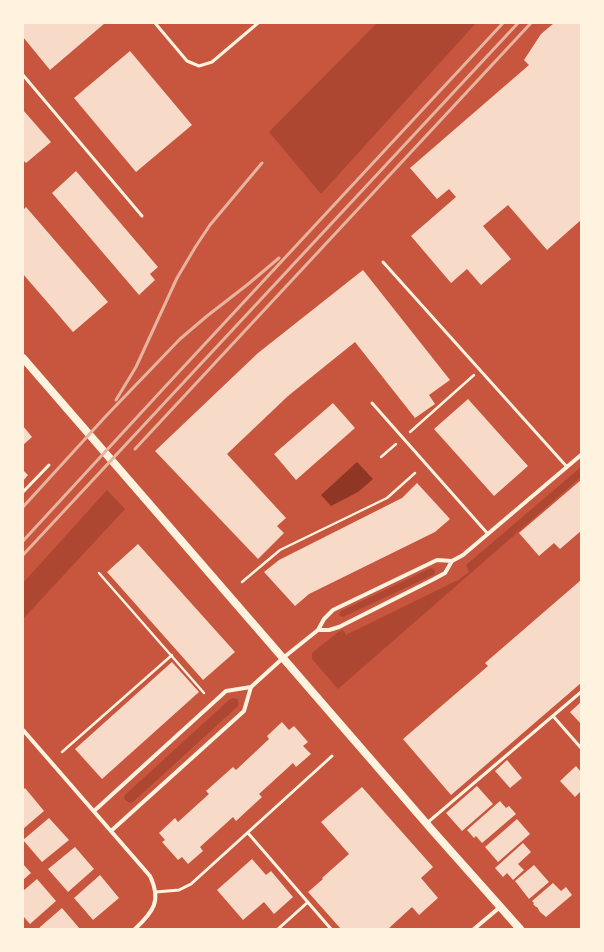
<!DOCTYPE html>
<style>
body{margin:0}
#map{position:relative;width:604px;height:952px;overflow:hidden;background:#c8553d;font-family:"IBM Plex Serif",serif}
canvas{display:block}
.frame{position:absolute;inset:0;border:24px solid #fff3e0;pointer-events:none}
</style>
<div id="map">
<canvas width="604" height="952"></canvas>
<div class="frame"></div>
</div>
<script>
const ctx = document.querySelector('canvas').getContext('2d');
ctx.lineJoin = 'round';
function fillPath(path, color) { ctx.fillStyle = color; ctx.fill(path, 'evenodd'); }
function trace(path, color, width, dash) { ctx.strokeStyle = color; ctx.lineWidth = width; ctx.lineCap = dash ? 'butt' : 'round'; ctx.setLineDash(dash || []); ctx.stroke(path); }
fillPath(new Path2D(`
 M377,23H476L321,194L269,132Z
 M581,467V477L338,689L312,659V653L337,633L343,630L346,635L458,580L469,572L466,565Z
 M107,490L125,509L23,619V583Z
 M431,568L435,570V573L433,575L343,617L339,615L341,611Z
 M233,698L237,699L239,704L237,707L133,802L130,803L125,800L124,797L126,794L229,700Z`), '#ae4732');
fillPath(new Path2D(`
 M357,462L373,479L358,492L331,506L321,495Z`), '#8f3625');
fillPath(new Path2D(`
 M23,23H105L50,70L23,37Z
 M554,23H581V220L547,250L508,205L483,226L511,259L481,285L467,269L451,283L411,236L456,197L449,189L437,199L410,168L529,65L524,60L541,34Z
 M130,51L192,125L136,172L74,98Z
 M23,110L51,142L26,163L23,160Z
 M76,171L158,267L150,274L155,280L139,295L52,193Z
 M26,207L108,302L73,332L23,274V210Z
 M363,270L450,380L429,395L435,404L415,418L355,342L288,396L227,454L286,518L277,526L284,533L258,559L155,451L258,353Z
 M468,399L528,466L494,496L434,429Z
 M333,403L355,428L296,480L274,454Z
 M23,426L32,437L23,445Z
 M23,470L28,475L23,481Z
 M581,480V531L560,549L554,543L539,556L519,533Z
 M417,483L450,519L435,532L309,594L295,606L264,572L279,560L402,498Z
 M138,544L235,652L203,680L107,572Z
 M581,580V683L451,795L403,739L488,666L485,663Z
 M172,662L199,692L102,779L75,749Z
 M581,702V724L570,712Z
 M282,722L289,730L294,726L308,742L303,746L311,754L296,767L293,763L259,794L262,797L236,821L233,817L200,847L203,851L188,864L182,857L178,860L162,842L165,840L159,833L175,818L178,822L209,794L206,791L233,767L236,770L269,739L267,736Z
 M507,760L522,778L510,788L495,771Z
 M576,766L581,772V791L575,797L560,781Z
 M477,786L493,804L462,831L446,813Z
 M362,787L433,867L421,878L438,898L419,915L412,907L388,929H341L308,892L323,879L322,878L349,854L321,822Z
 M25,788L44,811L23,829V790Z
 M500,801L506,808L509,806L516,814L482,843L476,836L474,838L467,830Z
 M49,818L69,840L42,862L23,840Z
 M517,819L530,834L498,862L485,847Z
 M523,843L531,852L518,864L524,870L513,880L507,873L503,877L495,868Z
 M75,847L94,869L68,892L48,869Z
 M252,859L266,875L271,871L293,897L274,914L264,902L243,920L217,890Z
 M23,864L31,873L23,880Z
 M534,865L549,882L529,899L515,881Z
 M100,875L119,898L93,920L74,898Z
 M37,879L56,901L30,924L23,916V891Z
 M553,883L561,891L566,887L572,895L546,917L540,912L537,907H536L533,904L534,903L532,901Z
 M62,908L80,929H39L40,927Z`), '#f7dbc8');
trace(new Path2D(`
 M410,432L474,375
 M381,457L396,444
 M99,573L204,693
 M242,582L280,550L387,498L415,473
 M62,752L172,655`), '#fff3e0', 2.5);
trace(new Path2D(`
 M155,23L187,61L199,66L212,62L258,23
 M23,75L142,216
 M383,262L567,467
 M372,403L488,534
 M23,492L49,465
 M553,716L581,748
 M427,823L581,692
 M248,833L331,929
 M156,892L179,890L191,884L332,756
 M278,929L308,902`), '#fff3e0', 3);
trace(new Path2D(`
 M318,630H329L339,627L434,579L445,573L452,561
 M23,730L150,876C162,901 153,912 135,929
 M94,811L226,691L251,687L283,658L318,630L324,619L333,610L437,560L452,561L463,555L581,455
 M111,831L244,711L251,687
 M474,929L500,907`), '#fff3e0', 4);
trace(new Path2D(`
 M23,358L432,830L520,929`), '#fff3e0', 8);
trace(new Path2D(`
 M116,400L136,367L177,278L196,246L210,225L262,163
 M135,449L531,23
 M23,507L106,416L180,339L207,316L247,285L279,258
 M23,541L163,389L503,23
 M23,555L518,23`), '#e9b49f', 3);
</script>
